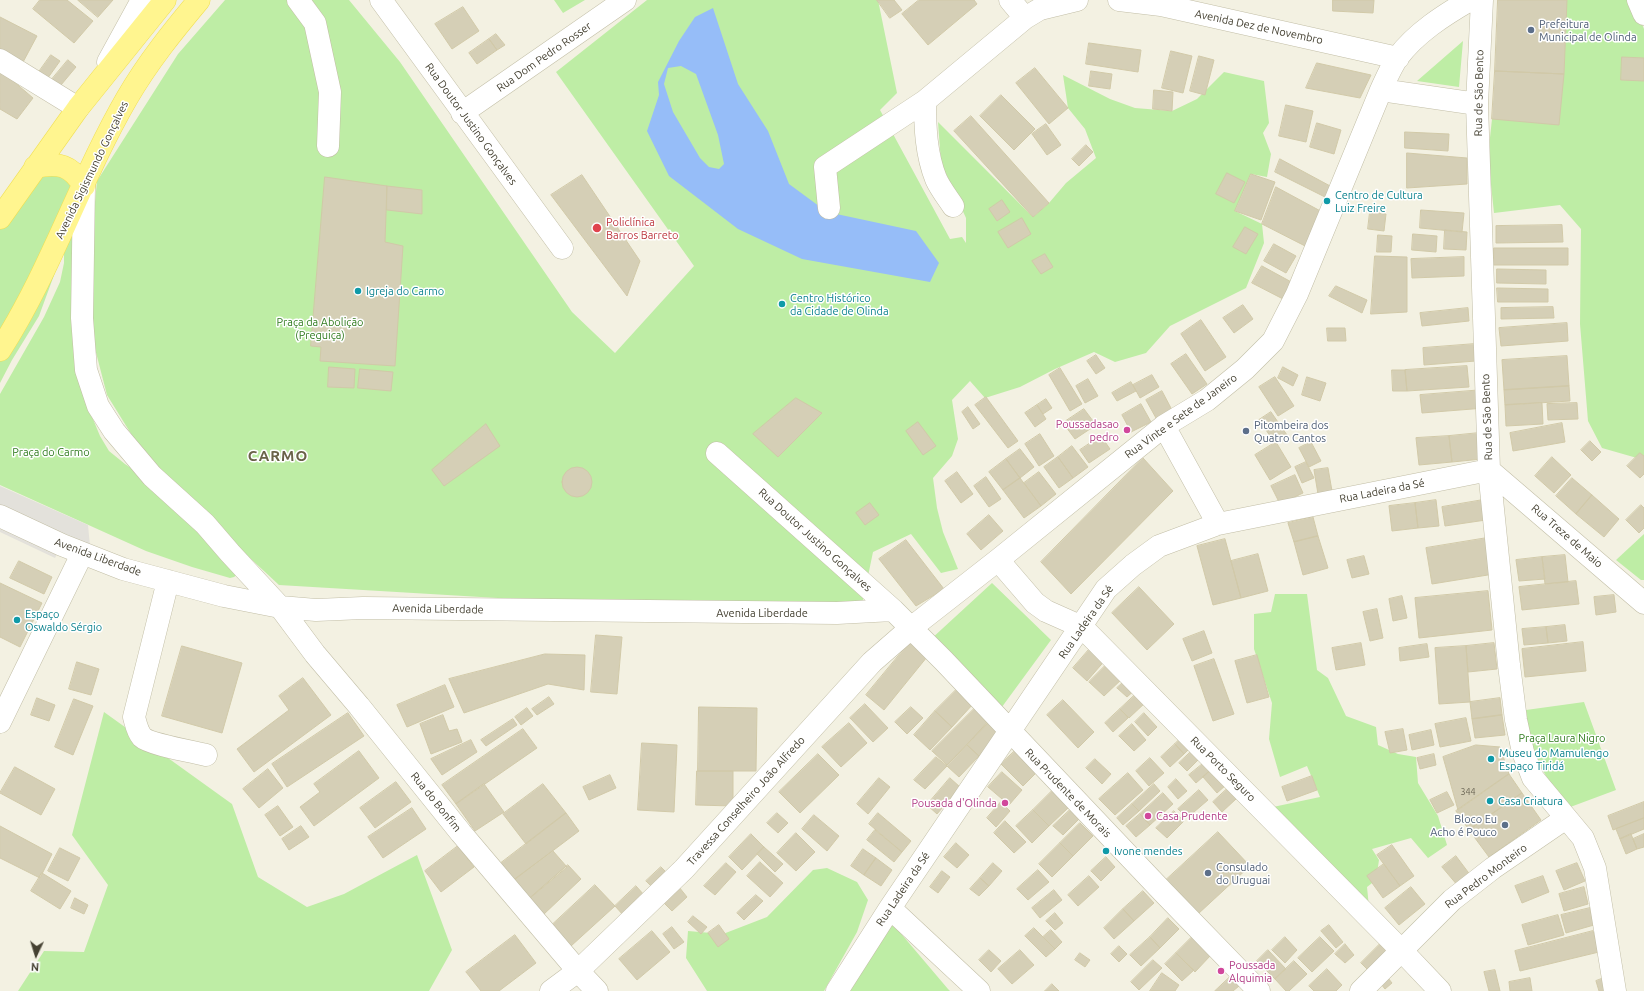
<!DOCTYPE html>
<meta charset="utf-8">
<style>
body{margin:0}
#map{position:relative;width:1644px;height:991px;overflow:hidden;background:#f3f1e2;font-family:Ubuntu,sans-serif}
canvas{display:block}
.north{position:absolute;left:16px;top:935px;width:40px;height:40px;-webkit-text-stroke:3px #fff;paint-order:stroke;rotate:184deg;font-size:11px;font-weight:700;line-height:16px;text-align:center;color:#454132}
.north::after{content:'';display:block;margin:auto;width:14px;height:18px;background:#454132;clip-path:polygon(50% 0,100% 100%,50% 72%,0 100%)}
</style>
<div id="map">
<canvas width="1644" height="991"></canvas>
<div class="north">N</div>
</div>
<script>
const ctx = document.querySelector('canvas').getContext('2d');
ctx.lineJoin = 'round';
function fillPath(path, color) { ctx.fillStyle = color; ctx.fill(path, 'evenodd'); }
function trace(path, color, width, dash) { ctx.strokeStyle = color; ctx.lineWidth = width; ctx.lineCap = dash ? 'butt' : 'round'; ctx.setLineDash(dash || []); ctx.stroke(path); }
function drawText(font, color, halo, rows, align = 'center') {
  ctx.font = font + ' Ubuntu,sans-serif'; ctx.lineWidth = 3; ctx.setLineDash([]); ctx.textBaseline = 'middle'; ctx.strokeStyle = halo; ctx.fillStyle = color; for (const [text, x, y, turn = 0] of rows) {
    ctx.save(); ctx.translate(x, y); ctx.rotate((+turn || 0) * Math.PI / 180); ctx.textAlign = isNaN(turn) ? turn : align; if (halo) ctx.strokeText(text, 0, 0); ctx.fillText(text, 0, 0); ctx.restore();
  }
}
fillPath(new Path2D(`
 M225,0H349L400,62L572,312L615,353L694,266L556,72L647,0H878L897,93L880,110L950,239L962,237L966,243V218L941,163L938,122L1033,217L1049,203L1066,183L1096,158L1085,129L1068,108L1063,75L1110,99L1135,108L1172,111L1197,99L1224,72L1264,81L1269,123L1263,133L1271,154L1267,177L1251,174L1235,211L1262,224L1264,243L1246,288L1170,326L1146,353L1115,362L1094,352L1055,369L1020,387L985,398L970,381L952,400L958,439L952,456L933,478L937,508L943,532L958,569L941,573L911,534L873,552L862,605L548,601L279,585L151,466L107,395L85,310L97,181L178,54Z
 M554,0H585L563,13Z
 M1567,0H1632L1644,29V460L1602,448L1588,421L1580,324L1581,229L1560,205L1494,213L1488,156L1492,119Z
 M1463,41L1459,87L1417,81Z
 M28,163L73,169L72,233L80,225L83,395L100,436L109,451L125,464L150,481L237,575L234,577L230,578L192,567L146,551L0,485V394L44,317L60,282L64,263V248L39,316L12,360L0,383V204Z
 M1644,534V580H1641L1616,560Z
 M992,583L1051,640L999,711L930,640Z
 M1275,594H1307L1317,670L1328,678L1346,716L1376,727L1378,745L1398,754L1416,757L1418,783L1438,816L1447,845L1428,858L1411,838L1372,849L1379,860L1376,880L1367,887L1369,907L1273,807L1320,797L1307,766L1280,777L1269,739L1272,703L1254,649V614L1271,612Z
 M1584,702L1616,790L1565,809L1530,748L1526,710Z
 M104,712L232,804L258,877L307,907L344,894L417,855L452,950L429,991H18L44,951L84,952L108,885L72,835Z
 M827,868L857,882L868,900L857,932L824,991H707L686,958L688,931L723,934L767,917L813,870Z
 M892,923L948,989L950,991H849Z`), '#beeda5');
fillPath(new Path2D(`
 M0,486L88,525L91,557L62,545L55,558L0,532Z`), '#e3e1db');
fillPath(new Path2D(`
 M713,8L738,84L768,131L789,184L827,212L916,231L939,263L930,282L802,259L738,229L669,176L647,131L659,95L658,82L679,41L695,17ZM681,66L696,74L718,135L724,164L719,169L709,167L700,158L673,112L664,84L668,68Z`), '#96bdf8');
const building = new Path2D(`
 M40,0H67L93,21L74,43L33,9Z
 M78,0H113L98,17Z
 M877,0H894L902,10L890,18Z
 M919,0H974L977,4L928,45L902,14Z
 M1333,0H1374L1373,13L1333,11Z
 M1498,0H1567L1564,74L1495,71Z
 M463,7L479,31L452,49L435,24Z
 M0,17L37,36L22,64L0,53Z
 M496,34L505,45L497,50L489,39Z
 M489,39L497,50L477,64L469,53Z
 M1089,43L1141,50L1138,72L1086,64Z
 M1171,51L1192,56L1183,93L1162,88Z
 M51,55L60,61L45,82L36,76Z
 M1199,56L1214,60L1205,95L1190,91Z
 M1622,57L1644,58V81L1621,80Z
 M68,60L76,67L56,91L48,84Z
 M1317,63L1371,75L1360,98L1306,88Z
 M1035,68L1068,108L1049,124L1016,83Z
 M1091,71L1112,74L1110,89L1089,86Z
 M1495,71L1564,74L1559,125L1492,119Z
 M0,73L5,74L33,98L17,119L0,109Z
 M1154,90L1173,92L1172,111L1153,109Z
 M1001,95L1035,129L1014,150L980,116Z
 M1286,105L1313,111L1306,142L1279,136Z
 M971,116L1049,203L1033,217L954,131Z
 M1317,123L1341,130L1334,154L1310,147Z
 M1046,124L1061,145L1047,155L1032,134Z
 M1405,132L1449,134L1448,151L1405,148Z
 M1086,145L1093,152L1079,166L1072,159Z
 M1407,153L1467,158V184L1407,188Z
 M1280,159L1332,187L1329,199L1275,172Z
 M1227,173L1245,182L1234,203L1216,194Z
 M1251,174L1275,182L1261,220L1235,211Z
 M582,175L640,261L627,296L551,195Z
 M325,177L387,186L385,242L403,246L395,366L320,361L321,347L311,346Z
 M387,186L422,190V214L387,210Z
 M1276,187L1326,214L1311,249L1262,224Z
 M1002,200L1010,212L997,221L989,209Z
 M1421,210L1464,213L1462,232L1420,228Z
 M1370,212L1386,214L1384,231L1368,229Z
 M1022,218L1031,234L1008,248L998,232Z
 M1562,225L1563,242L1496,243V226Z
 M1245,227L1258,234L1246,254L1233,247Z
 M1445,230L1467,232L1466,250L1444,249Z
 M1413,234L1437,236L1436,252L1412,250Z
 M1378,235L1392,236L1391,252H1377Z
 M1274,244L1296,256L1286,273L1264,261Z
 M1494,248H1568V265H1494Z
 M1045,254L1053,267L1041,274L1032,261Z
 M1375,256L1407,257V312L1371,314Z
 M1464,257V276L1412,278L1411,259Z
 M1262,266L1295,284L1285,300L1252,283Z
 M1497,269L1546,270V284L1497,283Z
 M1336,286L1367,300L1362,313L1329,296Z
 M1497,288L1548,289V302H1498Z
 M1243,305L1253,319L1234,333L1223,318Z
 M1553,307L1554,318L1501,319V308Z
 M1468,308L1469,321L1422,326L1420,313Z
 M1201,320L1226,357L1205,371L1181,334Z
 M1567,323L1568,341L1501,346L1499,328Z
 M1327,328H1345L1346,341H1328Z
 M1475,344L1476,361L1424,365L1423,348Z
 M1186,354L1207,384L1192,394L1171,364Z
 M1096,355L1105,368L1096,374L1087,361Z
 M1567,356L1569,386L1504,390L1502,360Z
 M1467,366L1469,387L1407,391L1405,370Z
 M329,367L355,369L354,388L328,387Z
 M1283,367L1298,375L1293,386L1278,378Z
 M1060,368L1082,404L1070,411L1049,375Z
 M360,369L393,372L391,391L358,388Z
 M1392,370H1405L1407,391H1393Z
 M1152,375L1159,387L1140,398L1133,385Z
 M1275,377L1294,406L1278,416L1259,387Z
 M1307,377L1326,383L1320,401L1302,395Z
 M1088,379L1098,396L1085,403L1076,386Z
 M1131,382L1136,391L1117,401L1112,393Z
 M1569,386L1570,401L1505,405L1504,390Z
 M1483,390L1485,408L1422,413L1420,395Z
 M1162,391L1172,410L1156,418L1146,400Z
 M986,397L1018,441L1008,448L975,405Z
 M796,398L822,413L778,457L753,434Z
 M1046,399L1052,408L1043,414L1037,405Z
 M1542,403L1543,424L1506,426L1505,405Z
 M1577,403L1578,419L1548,420L1547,404Z
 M1141,404L1151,422L1131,432L1122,415Z
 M1037,405L1046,419L1035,427L1025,413Z
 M968,407L980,424L973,429L962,412Z
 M1084,409L1096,425L1075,439L1063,423Z
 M1271,412L1287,435L1275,443L1259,420Z
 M918,422L936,446L923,455L906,431Z
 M1562,423L1565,442L1513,451L1510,433Z
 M486,424L500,446L444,486L432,470Z
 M1479,433L1482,459L1452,462L1449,436Z
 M1040,434L1054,456L1039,466L1025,444Z
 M1101,436L1110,449L1089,463L1080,450Z
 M1449,436L1452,462L1419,465L1416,438Z
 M1590,441L1601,452L1592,461L1581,450Z
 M1276,442L1291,467L1270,480L1255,455Z
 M1311,442L1321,461L1309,467L1299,448Z
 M1072,446L1088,467L1073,478L1058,457Z
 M1020,449L1034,467L1020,478L1006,459Z
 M1640,453L1644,456V474L1640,478L1627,466Z
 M1058,457L1073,478L1059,488L1044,467Z
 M1552,457L1571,475L1554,493L1535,476Z
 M1143,458L1173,491L1071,594L1041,562Z
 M1006,459L1020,478L1003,490L989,472Z
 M1306,462L1314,478L1302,483L1295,467Z
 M562 482a15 15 0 1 1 30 0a15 15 0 1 1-30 0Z
 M1328,468L1332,491L1318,494L1314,470Z
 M957,472L973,494L961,503L945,481Z
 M1039,472L1056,494L1041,506L1024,483Z
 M1295,475L1303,493L1280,504L1271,486Z
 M986,477L1001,499L989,507L974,486Z
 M1020,478L1041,506L1024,518L1003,490Z
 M1572,478L1592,495L1576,514L1556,496Z
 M1592,495L1619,519L1604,537L1576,514Z
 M1436,500L1439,526L1418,528L1415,503Z
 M1483,500L1486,520L1445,526L1442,507Z
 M870,503L879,515L865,525L856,513Z
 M1415,503L1418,528L1392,531L1389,506Z
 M1641,505L1644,508V528L1639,533L1626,520Z
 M989,515L1003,531L981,550L967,534Z
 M1313,517L1318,536L1294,542L1288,523Z
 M1318,536L1328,568L1303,575L1294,542Z
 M1487,538L1494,574L1432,584L1426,548Z
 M1225,539L1241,598L1213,605L1197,546Z
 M906,540L944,589L916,606L879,559Z
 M1258,554L1268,591L1241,598L1231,561Z
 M1565,555L1568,582L1545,584L1542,557Z
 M1364,556L1369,574L1352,578L1347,560Z
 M1542,557L1545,579L1519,581L1516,560Z
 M19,561L52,577L44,594L10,578Z
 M1576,581L1579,604L1522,610L1519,587Z
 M0,583L42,603L20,647L0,637Z
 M1139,587L1174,624L1147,650L1112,613Z
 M1488,591L1492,630L1419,638L1415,598Z
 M1614,595L1616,612L1596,615L1594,597Z
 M1402,596L1407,618L1393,621L1389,599Z
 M1377,609L1383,638L1370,641L1363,612Z
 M1565,625L1567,641L1548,643L1546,627Z
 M1546,627L1548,643L1524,645L1522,629Z
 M1204,631L1212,653L1192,661L1183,639Z
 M596,635L622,637L617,694L591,692Z
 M910,642L927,657L884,710L866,695Z
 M1583,642L1586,671L1525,677L1522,649Z
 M1361,643L1365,665L1336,670L1332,648Z
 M1494,643L1497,669L1468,672L1466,646Z
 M1427,644L1429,657L1400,661L1399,648Z
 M1093,645L1107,658L1087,681L1073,668Z
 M182,646L242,663L222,733L162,716Z
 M1466,646L1470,702L1439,704L1435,648Z
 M545,654L585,655L584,690L548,684L464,713L449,679Z
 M1257,655L1269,697L1247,703L1235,661Z
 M1214,659L1234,714L1213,721L1194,666Z
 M77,662L99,669L91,695L69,689Z
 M1109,662L1124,677L1104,696L1089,682Z
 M303,678L331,715L254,772L237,749L289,710L279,696Z
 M1127,679L1136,689L1127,697L1117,688Z
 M445,685L454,707L407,727L397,705Z
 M958,688L974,703L952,727L935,711Z
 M1137,693L1146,702L1129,718L1120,709Z
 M549,697L554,704L537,715L532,709Z
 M37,698L55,705L49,721L31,715Z
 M1500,698L1502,715L1472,719L1470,702Z
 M74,699L93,706L73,755L55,747Z
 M1063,700L1094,732L1078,748L1047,715Z
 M865,704L888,728L873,742L850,718Z
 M699,707L757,708L756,771H698Z
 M911,707L923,718L907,734L895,722Z
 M527,708L533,716L521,725L515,717Z
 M975,708L989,722L947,765L932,751Z
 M1120,709L1128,718L1113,732L1105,723Z
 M935,711L952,727L930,750L914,735Z
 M348,713L364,736L287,787L272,764Z
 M1144,713L1157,727L1148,736L1135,722Z
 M443,715L449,731L457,729L462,742L431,754L420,724Z
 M1502,715L1505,735L1475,738L1472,719Z
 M1466,718L1471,741L1440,747L1435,724Z
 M513,719L517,725L486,746L481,740Z
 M988,722L1000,733L979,756L967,745Z
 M849,723L867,743L841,767L822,747Z
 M1132,724L1146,740L1134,751L1119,736Z
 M523,729L537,748L456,804L442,785Z
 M1403,729L1407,750L1390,753L1385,732Z
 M1431,730L1434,745L1412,750L1409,735Z
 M1183,736L1192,746L1184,754L1175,744Z
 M471,740L477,752L442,775L431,759Z
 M642,743L677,745L674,812L638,810Z
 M1175,744L1184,754L1170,767L1161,757Z
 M967,745L979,756L959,777L947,766Z
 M1476,745L1500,747L1509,774L1458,810L1443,757Z
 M1017,749L1038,771L1023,786L1001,764Z
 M1194,749L1202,756L1187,771L1179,763Z
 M359,751L379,778L314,826L300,807L320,792L314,784Z
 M818,754L839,775L800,813L779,792Z
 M1434,754L1436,765L1420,769L1417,758Z
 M936,757L947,766L925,789L914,780Z
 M1150,758L1164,773L1149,786L1136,771Z
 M1095,759L1111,774L1102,784L1086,768Z
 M1205,762L1212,769L1196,783L1189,775Z
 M15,767L55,789L41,815L0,793Z
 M268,769L283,788L259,808L243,789Z
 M1212,769L1226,785L1217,793L1203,777Z
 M697,771H733V806L696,805Z
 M1002,772L1022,790L1009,805L988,787Z
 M1128,773L1143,790L1115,815L1099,799Z
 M1509,774L1522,793L1469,830L1456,811Z
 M610,775L616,788L589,800L583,787Z
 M1312,776L1317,790L1287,801L1282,787Z
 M879,778L890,787L868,814L857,804Z
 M950,778L960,787L937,814L927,805Z
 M1176,779L1187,791L1178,799L1168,787Z
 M396,782L411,802L375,828L360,808Z
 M484,784L504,812L475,831L456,804Z
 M543,784L566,813L526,844L503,814Z
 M1154,784L1160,791L1139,811L1132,804Z
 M1227,789L1236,799L1222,812L1213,802Z
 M1199,790L1208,800L1187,818L1178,809Z
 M1052,791L1068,808L1049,826L1033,810Z
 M1447,792L1454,805L1437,813L1430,800Z
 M1163,793L1173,804L1150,825L1140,814Z
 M1522,793L1541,820L1489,857L1469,830Z
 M1001,802L1010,811L996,827L987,818Z
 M1644,802V818L1613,830L1608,816Z
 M1132,804L1139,811L1123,825L1117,818Z
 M278,806L293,827L280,836L265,815Z
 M412,808L426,829L383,858L368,837Z
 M1033,810L1049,826L1032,843L1016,826Z
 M1070,810L1079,819L1063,835L1053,826Z
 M1174,811L1184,821L1167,838L1156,828Z
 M566,813L579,831L514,880L501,863Z
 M777,813L788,823L778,833L767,823Z
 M878,813L911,841L902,852L869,824Z
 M1140,814L1150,825L1136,837L1126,826Z
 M814,815L839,836L827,851L802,829Z
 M1644,818V829L1620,839L1616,829Z
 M1005,821L1026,842L1014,853L994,833Z
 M1080,823L1093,836L1073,856L1060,843Z
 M0,826L52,854L40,878L0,858Z
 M301,826L309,837L289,850L282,839Z
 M875,830L902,852L894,862L867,840Z
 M1218,832L1250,866L1198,914L1166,880Z
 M796,833L815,852L796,871L777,853Z
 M751,834L764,847L742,870L729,857Z
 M1631,834L1637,849L1626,854L1620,839Z
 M1644,834V847L1637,849L1633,839Z
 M956,843L969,855L957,868L944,857Z
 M1060,843L1073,856L1052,877L1039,864Z
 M1392,845L1414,876L1400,886L1377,855Z
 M458,846L474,867L441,892L425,871Z
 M764,847L783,864L775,872L757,854Z
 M60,848L80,858L68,881L48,871Z
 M863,849L876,858L864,875L851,866Z
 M553,851L567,867L529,899L514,880Z
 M1456,856L1471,876L1458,886L1442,867Z
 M1106,857L1115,867L1101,881L1091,871Z
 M876,858L892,870L881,886L864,875Z
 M760,862L783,883L770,897L747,876Z
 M726,863L736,872L715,895L704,886Z
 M993,863L1002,871L989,886L980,878Z
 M1577,863L1585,881L1564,890L1556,871Z
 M1384,864L1400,886L1383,898L1367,876Z
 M568,865L581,879L543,915L529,899Z
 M661,867L670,876L655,890L646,881Z
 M1038,870L1049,882L1028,900L1017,889Z
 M942,871L950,877L938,893L930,887Z
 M42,873L71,891L60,909L31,891Z
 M1089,876L1099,887L1078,906L1068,895Z
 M1543,876L1549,892L1522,903L1515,886Z
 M980,878L989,886L979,896L970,889Z
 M595,885L615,906L571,946L552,925Z
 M636,886L645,896L624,916L615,906Z
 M679,887L687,897L672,911L663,902Z
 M1411,887L1425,904L1399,925L1385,908Z
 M1584,887L1588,904L1564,911L1559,894Z
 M1054,890L1062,900L1040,918L1032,908Z
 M1143,891L1154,903L1134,921L1123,909Z
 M756,895L763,901L744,920L737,913Z
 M75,898L88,905L84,914L71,908Z
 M1590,908L1594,925L1566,933L1561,915Z
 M1123,909L1134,921L1114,939L1104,928Z
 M1055,913L1063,923L1055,930L1046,921Z
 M1558,915L1564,935L1528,945L1522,925Z
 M693,916L707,927L701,934L688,922Z
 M1168,918L1179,929L1160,948L1150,937Z
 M719,925L729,939L718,947L708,933Z
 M1329,925L1343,942L1336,948L1321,931Z
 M672,927L684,942L674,949L663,934Z
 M1034,928L1055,949L1046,957L1025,936Z
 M1051,930L1062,942L1055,949L1043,937Z
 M652,931L670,952L637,980L619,959Z
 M1593,931L1599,952L1520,971L1515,951Z
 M515,935L536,963L499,991H481L466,972Z
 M1150,937L1160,948L1141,966L1130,955Z
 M1192,937L1211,955L1195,972L1176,953Z
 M1285,937L1297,950L1285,963L1272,950Z
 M1320,937L1334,951L1312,972L1298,958Z
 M1345,944L1354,955L1345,963L1335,954Z
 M1380,944L1390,954L1370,972L1361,963Z
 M1119,946L1127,954L1119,962L1111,954Z
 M989,950L1001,961L991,972L979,960Z
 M1020,950L1034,965L1012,984L998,969Z
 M1268,950L1286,969L1275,979L1257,961Z
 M1080,953L1090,960L1085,967L1075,960Z
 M1176,953L1194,970L1182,981L1165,964Z
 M1153,960L1162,968L1139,990L1131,982Z
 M1294,961L1307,974L1289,991H1286L1275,979Z
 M1327,969L1342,985L1336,991H1314L1309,986Z
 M1495,970L1500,991H1489L1484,972Z
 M1162,973L1179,985L1175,991H1150Z
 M1230,977L1239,986L1233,991H1215Z
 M1388,978L1392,983L1385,989L1381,984Z
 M1530,978L1532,991H1510L1509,982Z
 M1604,978L1608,991H1599L1596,981Z
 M1052,984L1059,991H1045Z`);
fillPath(building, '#d5cfb6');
trace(building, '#d1c9a8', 1);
const minor = new Path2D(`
 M298,0L315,23L330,92L328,146
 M381,0L562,248
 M1010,0L1025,18
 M1119,0L1161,5L1398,58
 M1482,0L1477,104L1489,470L1509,665L1516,720L1523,752L1533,778L1583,838L1595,868L1615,991
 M1638,0L1644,14
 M0,60L78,108
 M108,62L142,0
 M1381,90L1477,104
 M925,101C925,127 926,154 936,179C940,188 947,197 953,206
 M462,113L625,0
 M84,186L82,318L86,370L98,406L114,431L152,476L205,524L230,553L280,607L315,654L359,706L461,833L578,971L597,991
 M829,208L825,167L925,101L1025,18L1040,9L1077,0
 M1164,426L1218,524
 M717,453L893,610L944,661L1163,892L1259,991
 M1489,470L1644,603
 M0,516L62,545L123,569L224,596L280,607L316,610L363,608L837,613L893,610
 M998,560L1035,603L1046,611L1082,627L1402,951L1440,991
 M168,581L134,717C136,724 137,731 142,737C149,744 194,752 206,755
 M0,722L82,554
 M890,908L979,991
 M551,991L578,971L684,869L872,662L911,628L998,560L1164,426L1207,400L1245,369L1273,341L1297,294L1381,90C1386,79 1391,67 1398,57C1416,33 1444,15 1470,0
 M837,991L890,908L1106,589L1133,565L1159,546L1218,524L1489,470
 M1361,991L1452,900L1493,868L1566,818`);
const major = new Path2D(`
 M35,167C59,162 71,165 84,186
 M0,218L78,108L165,0
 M0,350C51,271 80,179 127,98C148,62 173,31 199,0`);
trace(minor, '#c2bea6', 23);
trace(major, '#f0df52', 23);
trace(minor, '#fff', 22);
trace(major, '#fff58f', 22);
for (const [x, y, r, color] of [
 [1531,30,4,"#5c6f8a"],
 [1327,201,4,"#0f9aa8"],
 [597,228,5,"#e0444e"],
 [358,291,4,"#0f9aa8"],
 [782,304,4,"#0f9aa8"],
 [1127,430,4,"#d1479c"],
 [1246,431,4,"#5c6f8a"],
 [17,620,4,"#0f9aa8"],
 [1491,759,4,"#0f9aa8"],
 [1490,801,4,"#0f9aa8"],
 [1005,803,4,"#d1479c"],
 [1148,816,4,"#d1479c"],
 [1505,825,4,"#5c6f8a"],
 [1106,851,4,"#0f9aa8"],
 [1208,873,4,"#5c6f8a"],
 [1221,971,4,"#d1479c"]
]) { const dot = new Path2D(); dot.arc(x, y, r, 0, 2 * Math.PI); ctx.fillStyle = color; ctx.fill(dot); trace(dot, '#fff', 1.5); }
drawText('9px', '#696453', null, [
 ["344",1468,792]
]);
drawText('11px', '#4e5e75', '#fff', [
 ["Prefeitura",1539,24],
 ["Municipal de Olinda",1539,37],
 ["Pitombeira dos",1254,425],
 ["Quatro Cantos",1254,438],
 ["Bloco Eu",1497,819,"right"],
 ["Acho é Pouco",1497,832,"right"],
 ["Consulado",1216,867],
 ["do Uruguai",1216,880]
], 'left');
drawText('11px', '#454132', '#fff', [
 ["Avenida Dez de Novembro",1259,27,12],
 ["Rua Dom Pedro Rosser",544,57,-35],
 ["Rua de São Bento",1479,93,-89],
 ["Rua Doutor Justino Gonçalves",471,124,54],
 ["Avenida Sigismundo Gonçalves",92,170,-64],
 ["Rua Vinte e Sete de Janeiro",1181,416,-36],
 ["Rua de São Bento",1487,417,-92],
 ["Rua Ladeira da Sé",1382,491,-11],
 ["Rua Treze de Maio",1567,536,41],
 ["Rua Doutor Justino Gonçalves",815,540,42],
 ["Avenida Liberdade",98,557,20],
 ["Avenida Liberdade",438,609,1],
 ["Avenida Liberdade",762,613],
 ["Rua Ladeira da Sé",1086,622,-55],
 ["Rua Porto Seguro",1223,769,45],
 ["Rua Prudente de Morais",1068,793,46],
 ["Travessa Conselheiro João Alfredo",746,801,-48],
 ["Rua do Bonfim",436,802,51],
 ["Rua Pedro Monteiro",1486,876,-37],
 ["Rua Ladeira da Sé",903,889,-56]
]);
drawText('11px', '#0d838f', '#fff', [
 ["Centro de Cultura",1335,195],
 ["Luiz Freire",1335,208],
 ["Igreja do Carmo",366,291],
 ["Centro Histórico",790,298],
 ["da Cidade de Olinda",790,311],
 ["Espaço",25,614],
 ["Oswaldo Sérgio",25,627],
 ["Museu do Mamulengo",1499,753],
 ["Espaço Tiridá",1499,766],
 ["Casa Criatura",1498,801],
 ["Ivone mendes",1114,851]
], 'left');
drawText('11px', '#be3a42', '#fff', [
 ["Policlínica",606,222],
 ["Barros Barreto",606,235]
], 'left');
drawText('11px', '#317c20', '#fff', [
 ["Praça da Abolição",320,322],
 ["(Preguiça)",320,335],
 ["Praça do Carmo",51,452],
 ["Praça Laura Nigro",1562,738]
]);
drawText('11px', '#b23c85', '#fff', [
 ["Poussadasao",1119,424],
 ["pedro",1119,437],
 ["Pousada d'Olinda",997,803],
 ["Casa Prudente",1156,816,"left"],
 ["Poussada",1229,965,"left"],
 ["Alquimia",1229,978,"left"]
], 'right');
ctx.letterSpacing = '1px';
drawText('bold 15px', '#696248', '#fff', [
 ["CARMO",278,456]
]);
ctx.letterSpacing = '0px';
</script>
